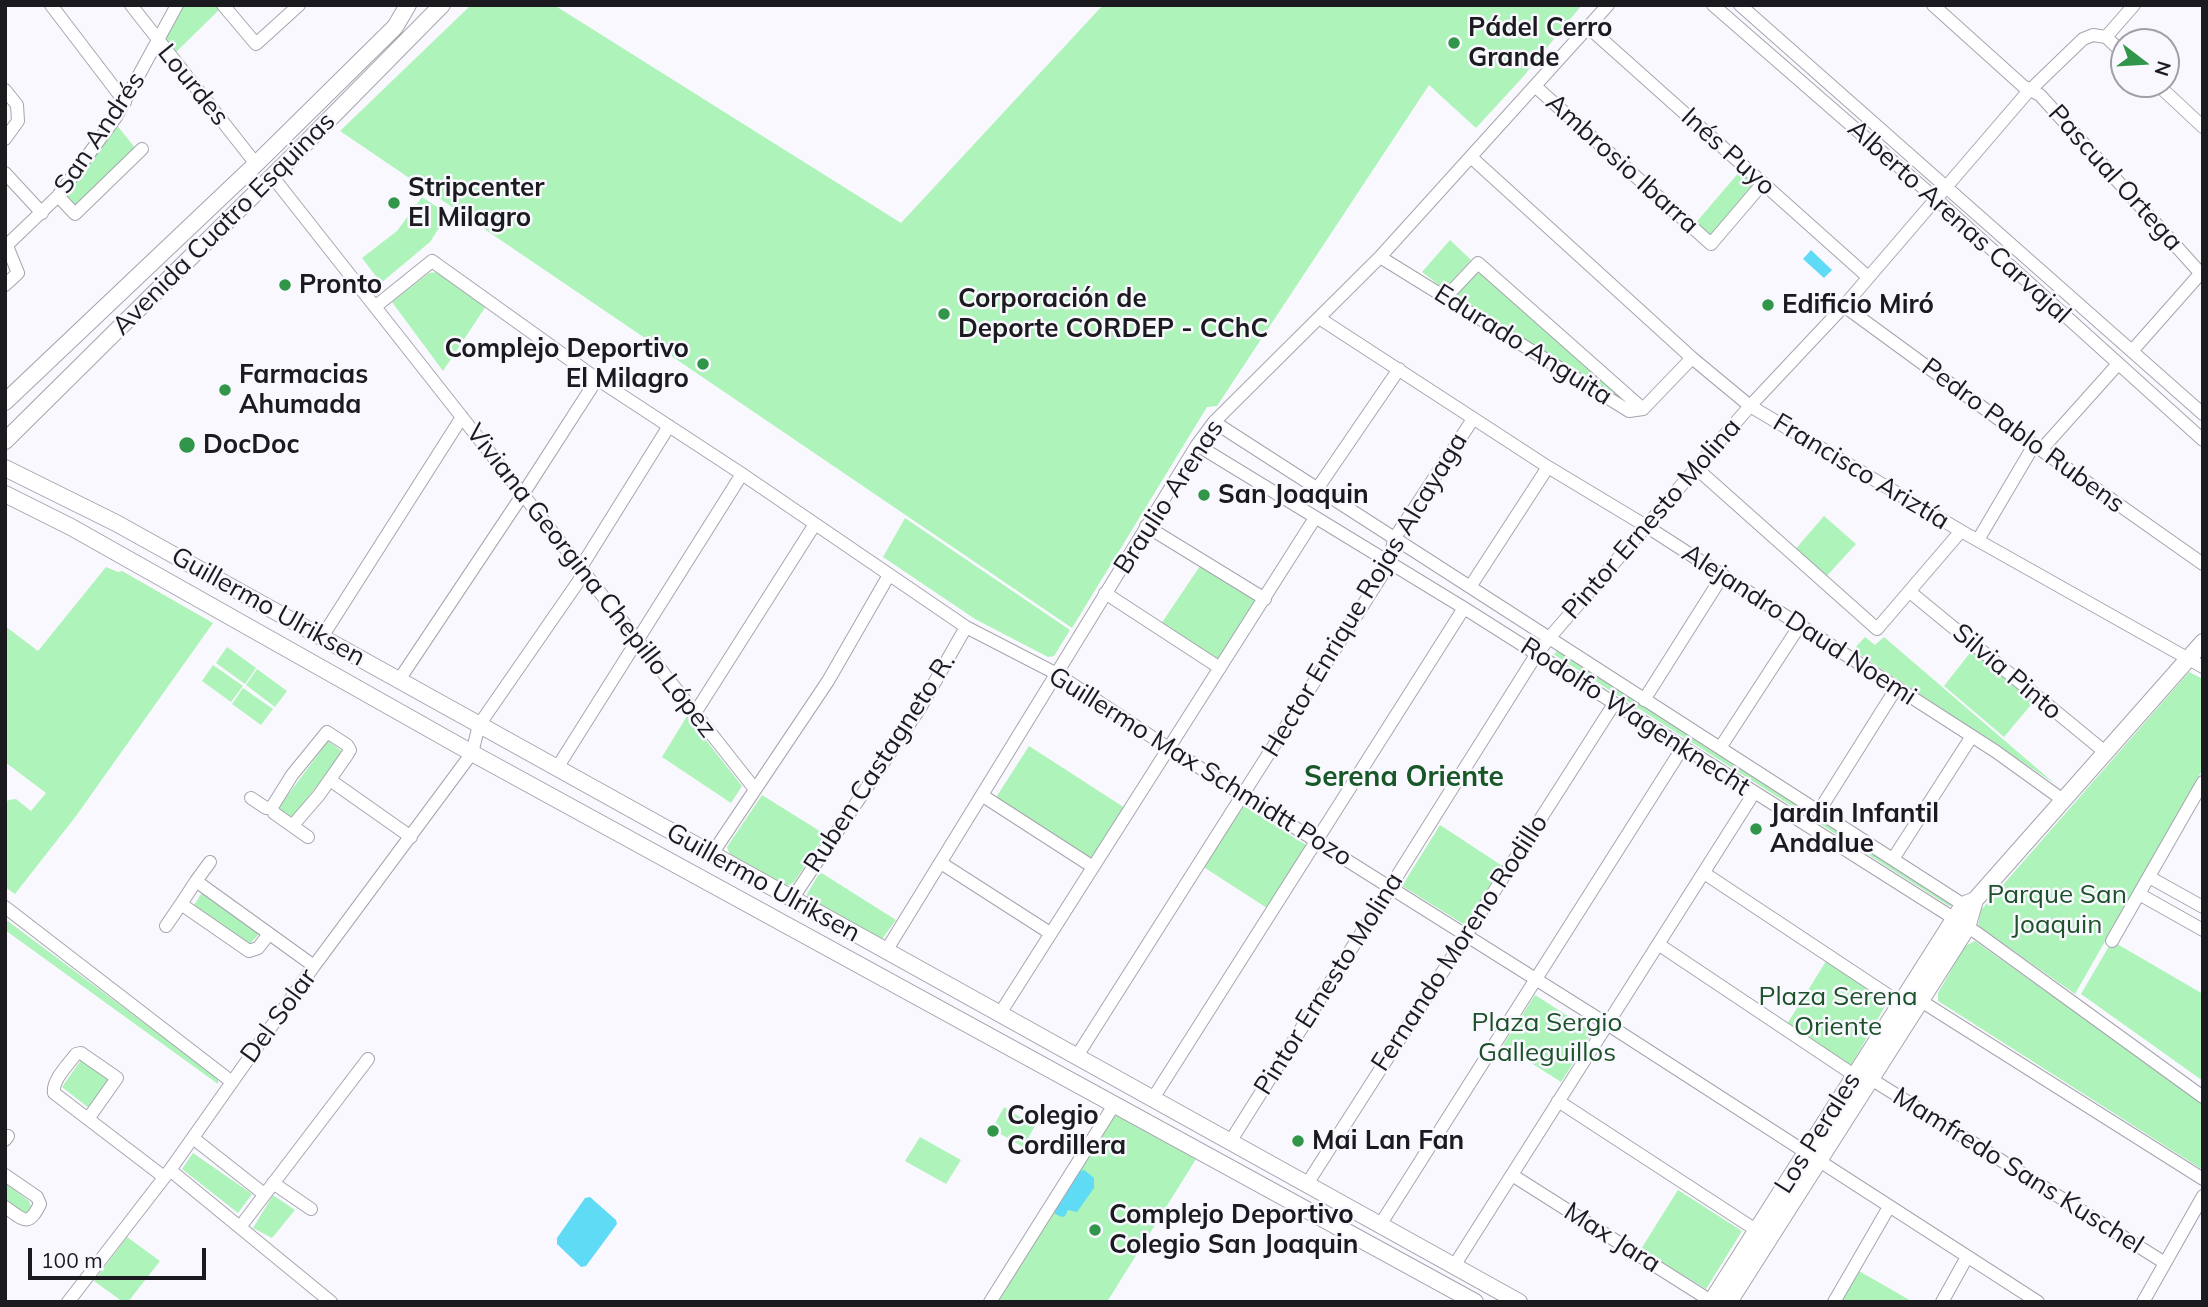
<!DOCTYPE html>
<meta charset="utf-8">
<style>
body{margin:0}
#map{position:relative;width:2208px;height:1307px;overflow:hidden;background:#f9f8ff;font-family:Mulish,sans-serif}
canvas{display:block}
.frame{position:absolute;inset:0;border:7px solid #1b1a1e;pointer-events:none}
.north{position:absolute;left:2110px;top:28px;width:70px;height:70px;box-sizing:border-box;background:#f9f8ff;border:2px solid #a09fa5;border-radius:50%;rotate:107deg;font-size:19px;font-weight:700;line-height:28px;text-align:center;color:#1b1a1e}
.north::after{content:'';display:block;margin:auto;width:24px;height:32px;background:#31954a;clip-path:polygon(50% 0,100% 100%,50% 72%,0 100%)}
.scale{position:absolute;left:28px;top:1248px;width:178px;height:32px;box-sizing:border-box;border:4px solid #1b1a1e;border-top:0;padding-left:9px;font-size:21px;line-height:24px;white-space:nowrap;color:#1b1a1e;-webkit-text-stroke:5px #f9f8ff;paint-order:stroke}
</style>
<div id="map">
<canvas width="2208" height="1307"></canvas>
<div class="frame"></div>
<div class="north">N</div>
<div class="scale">100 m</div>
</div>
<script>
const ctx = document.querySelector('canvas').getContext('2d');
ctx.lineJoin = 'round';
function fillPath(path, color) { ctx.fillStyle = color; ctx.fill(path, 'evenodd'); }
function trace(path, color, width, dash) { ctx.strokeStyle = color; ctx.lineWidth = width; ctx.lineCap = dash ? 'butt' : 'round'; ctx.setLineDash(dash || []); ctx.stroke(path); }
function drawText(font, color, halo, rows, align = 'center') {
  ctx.font = font + ' Mulish,sans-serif'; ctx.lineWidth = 5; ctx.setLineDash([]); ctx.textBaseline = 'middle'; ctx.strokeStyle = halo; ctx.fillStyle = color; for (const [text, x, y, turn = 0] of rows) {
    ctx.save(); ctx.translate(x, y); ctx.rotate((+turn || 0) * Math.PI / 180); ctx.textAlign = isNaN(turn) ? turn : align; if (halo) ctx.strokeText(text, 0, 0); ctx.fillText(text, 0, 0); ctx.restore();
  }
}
fillPath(new Path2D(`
 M181,5H218L221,8L173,55L162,42Z
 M471,5H554L901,223L1103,5L1581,6L1522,78L1476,128L1429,85L1217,406L1207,407L1072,628L340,131Z
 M116,124L136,149L75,208L64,196Z
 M1741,170L1757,184L1709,239L1693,226Z
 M422,197L448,214L430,242L381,283L362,258L397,231Z
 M1450,240L1471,260L1444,289L1422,272Z
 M1478,267L1636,407L1630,408L1451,296Z
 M438,272L488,303L443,371L392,302L429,273Z
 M1824,516L1856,544L1824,579L1793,552Z
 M905,518L1070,630L1054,656L1048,657L975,619L883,557Z
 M1200,566L1257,600L1219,660L1213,661L1161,624Z
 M106,567L118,572L122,571L213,623L76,816L15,894L5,887V804L8,800L16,799L31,811L46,793L5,762V626L38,651Z
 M1865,637L1875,645L1884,637L2054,783L1853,650Z
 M227,647L256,668L245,684L216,663Z
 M1973,649L2035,700L2004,737L1944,686Z
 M1557,651L1953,901V905L1949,906L1556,656L1554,654Z
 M213,665L243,686L231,702L202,681Z
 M257,669L287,691L275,707L246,685Z
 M2189,672L2203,679V769L2075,994L1978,926L1981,910Z
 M243,688L273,709L261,725L232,704Z
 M687,716L742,786L731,803L662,757Z
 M328,741L343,752L289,822L276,811Z
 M1029,746L1125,808L1091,861L995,799Z
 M762,795L826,835L794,882L786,887L730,855L727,847Z
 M1244,806L1306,845L1267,908L1202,866Z
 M1440,825L1504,867L1465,925L1402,886Z
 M820,872L896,920L882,939H874L808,900L807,894Z
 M203,891L260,933L248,946L194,905Z
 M5,919L218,1078V1084L5,930Z
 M1975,941L2203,1103V1170L1938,1001V993L1965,946Z
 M2112,941L2203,994V1081L2081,994Z
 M1828,958L1888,1001L1850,1067L1787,1024Z
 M1535,995L1593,1032L1561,1082L1503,1045Z
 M81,1060L109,1080L90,1109L62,1087Z
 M1004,1107L1035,1126L1023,1147L992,1129Z
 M1113,1113L1196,1159L1107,1302H995Z
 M920,1137L961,1160L946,1184L905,1161Z
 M193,1153L252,1194L238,1213L182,1169Z
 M5,1183L29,1201L32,1209L29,1215L5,1204Z
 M1678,1190L1742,1231L1706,1289L1641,1249Z
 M273,1195L295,1210L272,1238L253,1228Z
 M127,1237L160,1261L128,1302H123L94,1281Z
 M1859,1271L1913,1302H1841Z`), '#aef3b9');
fillPath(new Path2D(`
 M1811,250L1832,270L1824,278L1803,259Z
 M1084,1170L1094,1178V1188L1077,1212L1068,1210L1065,1216L1062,1217L1055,1214V1209L1062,1201V1194L1077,1172Z
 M590,1197L616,1220L617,1224L586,1266L581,1267L557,1244V1238L585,1198Z`), '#5fdbf5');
const minor = new Path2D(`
 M51,5L125,102
 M131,5L256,164
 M223,5L256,44L299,5
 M1713,5L1936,199L2203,440
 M1740,5L2203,414
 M1933,5L2023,86L2040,95L2203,276
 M1588,27L1868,277
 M2106,37L2124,54
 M2157,84L2203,127
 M1536,87L1711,244L1763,183
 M5,90L17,105L18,121L5,139
 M1472,158L1692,358L1750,406L1961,531L2203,667
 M5,173L42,213
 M272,176L754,788
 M58,196L75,214L142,149
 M5,247L58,196L116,117L177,5
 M1380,257L1629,411L1643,409L1692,358
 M5,285L18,273L7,246
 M1446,297L1478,263L1643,409
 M376,306L432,261L597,379L742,474L966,627L1057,674L1170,749L1607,1024L2038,1302
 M1844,306L2034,445L2203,564
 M1319,318L1548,467L1646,526L1995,751L2063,800
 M2132,351L2200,274
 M1214,422L1970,909
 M1197,445L1464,608L1977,933L2203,1097
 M2041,450L2118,364
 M1696,468L1877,629L1961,531
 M1317,489L1399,369
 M1146,526L1265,599
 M1978,540L2034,445
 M581,567L669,426
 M1470,587L1548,467
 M1910,592L2105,752
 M1105,593L1220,668
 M322,637L462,417
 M399,680L523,494L597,379
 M1644,700L1723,575
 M695,713L815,524
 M1720,748L1800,625
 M557,768L742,474
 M330,780L411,837
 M983,796L1093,867
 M251,798L266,808L272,807
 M272,807L292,775L327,732L347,745L350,750L347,755L319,795L293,825
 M272,807L274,813L308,837
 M1819,811L1897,687
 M712,854L828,681L889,575
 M1893,859L1972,736
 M941,863L1050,933
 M1704,873L1900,1003
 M2149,877L2203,907
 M196,881L210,862
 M2139,894L2203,930
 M792,899L920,708L966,627
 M5,907L232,1082
 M166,926L181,904
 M269,934L258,948L249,951L181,904L196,881L314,966
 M2112,941L2203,782
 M1658,944L1854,1075
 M886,951L1197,445L1214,422L1380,257L1608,5
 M1921,1001L2203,1179
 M999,1015L1315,518
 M1077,1056L1389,564L1394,539L1473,419
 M1871,1079L2165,1263
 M1152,1100L1464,608
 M1558,1101L1756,1230
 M88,1119L117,1078L81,1053L76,1054C68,1065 52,1080 54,1093L164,1177
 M193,1138L264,1194
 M5,1140L8,1136
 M1230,1142L1536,655L1550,637L1750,406L1844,306L2026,94L2083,39L2093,35L2106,37L2134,5
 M170,1170L331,1302
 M5,1175L37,1197L40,1204C28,1228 24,1220 5,1207
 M1512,1175L1711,1301
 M273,1183L311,1209
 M1307,1184L1614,704
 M1380,1225L1683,747
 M240,1227L368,1059
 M1454,1266L1754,793
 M68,1302L170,1170L314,966L472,753L479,725L585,572
 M990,1302L1114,1105
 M1834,1302L1889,1207
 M1942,1302L1967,1257
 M2143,1302L2203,1196`);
const major = new Path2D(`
 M5,402L256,164L395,27L408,5
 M5,441L298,151L442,5
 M5,468L116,523L1519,1302
 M5,494L71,527L472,753L1475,1302
 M1711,1302L1963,905L1975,900L2203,642
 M1729,1302L1967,928L1975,900`);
trace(minor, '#a6a5af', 14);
trace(major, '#a6a5af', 18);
trace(minor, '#fff', 12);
trace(major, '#fff', 16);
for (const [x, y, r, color] of [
 [1454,43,7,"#31954a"],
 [394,203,7,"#31954a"],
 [285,285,7,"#31954a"],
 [1768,305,7,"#31954a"],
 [944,314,7,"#31954a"],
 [703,364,7,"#31954a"],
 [225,390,7,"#31954a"],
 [187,445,9,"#31954a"],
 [1204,495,7,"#31954a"],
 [1756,829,7,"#31954a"],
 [993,1131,7,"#31954a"],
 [1298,1141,7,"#31954a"],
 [1095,1230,7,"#31954a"]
]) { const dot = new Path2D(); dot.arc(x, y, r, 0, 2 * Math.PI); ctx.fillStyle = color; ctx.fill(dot); trace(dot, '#f9f8ff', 2.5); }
drawText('bold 26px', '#1b1a1e', '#f9f8ff', [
 ["Pádel Cerro",1468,28],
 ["Grande",1468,58],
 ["Stripcenter",408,188],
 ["El Milagro",408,218],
 ["Pronto",299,285],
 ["Corporación de",958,299],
 ["Deporte CORDEP - CChC",958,329],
 ["Edificio Miró",1782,305],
 ["Complejo Deportivo",689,349,"right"],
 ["El Milagro",689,379,"right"],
 ["Farmacias",239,375],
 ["Ahumada",239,405],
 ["DocDoc",203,445],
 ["San Joaquin",1218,495],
 ["Jardin Infantil",1770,814],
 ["Andalue",1770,844],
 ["Colegio",1007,1116],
 ["Cordillera",1007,1146],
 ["Mai Lan Fan",1312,1141],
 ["Complejo Deportivo",1109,1215],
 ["Colegio San Joaquin",1109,1245]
], 'left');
drawText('26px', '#1b1a1e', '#f9f8ff', [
 ["Lourdes",193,85,51],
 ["San Andrés",100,133,-56],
 ["Inés Puyo",1728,152,42],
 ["Ambrosio Ibarra",1622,164,42],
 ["Pascual Ortega",2115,178,48],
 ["Alberto Arenas Carvajal",1959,222,42],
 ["Avenida Cuatro Esquinas",224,224,-45],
 ["Edurado Anguita",1523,345,32],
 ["Pedro Pablo Rubens",2023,436,36],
 ["Francisco Ariztía",1861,472,31],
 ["Braulio Arenas",1169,497,-57],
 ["Pintor Ernesto Molina",1652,519,-49],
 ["Viviana Georgina Chepillo López",591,581,52],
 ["Hector Enrique Rojas Alcayaga",1365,595,-59],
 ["Guillermo Ulriksen",268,607,29],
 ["Alejandro Daud Noemi",1799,625,33],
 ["Silvia Pinto",2007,672,40],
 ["Rodolfo Wagenknecht",1635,717,33],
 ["Ruben Castagneto R.",880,763,-57],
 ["Guillermo Max Schmidtt Pozo",1200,767,32],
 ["Guillermo Ulriksen",763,883,29],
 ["Fernando Moreno Rodillo",1460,943,-57],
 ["Pintor Ernesto Molina",1329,984,-58],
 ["Del Solar",279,1016,-54],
 ["Los Perales",1818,1133,-58],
 ["Mamfredo Sans Kuschel",2018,1171,32],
 ["Max Jara",1612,1238,32]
]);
drawText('26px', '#1c5129', '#f9f8ff', [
 ["Parque San",2057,895],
 ["Joaquin",2057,925],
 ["Plaza Serena",1838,997],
 ["Oriente",1838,1027],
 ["Plaza Sergio",1547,1023],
 ["Galleguillos",1547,1053]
]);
drawText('bold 28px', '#185828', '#f9f8ff', [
 ["Serena Oriente",1404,778]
]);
</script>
